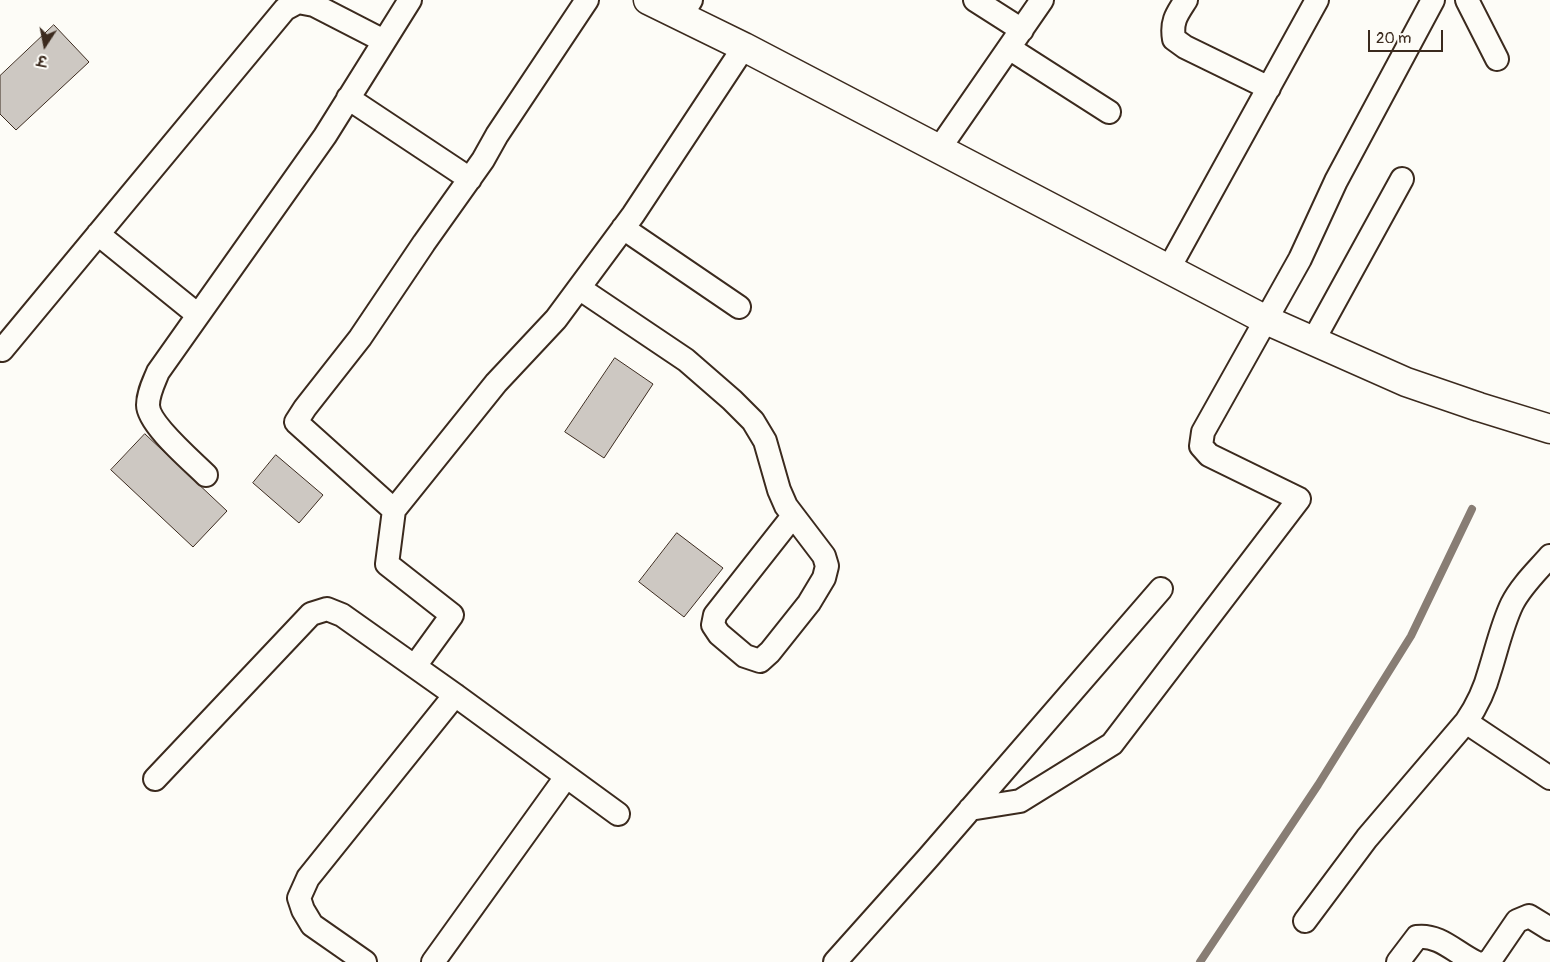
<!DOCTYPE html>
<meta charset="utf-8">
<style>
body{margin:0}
#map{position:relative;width:1550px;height:962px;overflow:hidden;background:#fdfcf7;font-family:Pangolin,"Playpen Sans Deva",sans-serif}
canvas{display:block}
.north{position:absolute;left:20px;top:20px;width:50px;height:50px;-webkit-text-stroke:4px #fdfcf7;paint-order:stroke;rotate:191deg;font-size:14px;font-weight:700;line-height:20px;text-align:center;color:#3b2a1e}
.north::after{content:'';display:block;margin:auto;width:18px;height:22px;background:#3b2a1e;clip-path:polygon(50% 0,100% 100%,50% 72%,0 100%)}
.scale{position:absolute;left:1368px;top:30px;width:75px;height:22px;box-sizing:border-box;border:2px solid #3b2a1e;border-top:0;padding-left:6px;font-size:15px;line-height:18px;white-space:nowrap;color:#3b2a1e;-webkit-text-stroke:4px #fdfcf7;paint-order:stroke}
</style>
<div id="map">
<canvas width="1550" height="962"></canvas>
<div class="north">उ</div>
<div class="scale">20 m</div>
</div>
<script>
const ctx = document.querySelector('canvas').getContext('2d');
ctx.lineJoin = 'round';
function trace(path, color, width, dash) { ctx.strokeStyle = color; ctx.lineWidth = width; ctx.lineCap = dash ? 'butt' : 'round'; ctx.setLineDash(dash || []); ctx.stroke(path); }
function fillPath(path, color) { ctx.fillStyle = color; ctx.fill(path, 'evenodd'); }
trace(new Path2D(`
 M1200,962L1318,785L1411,636L1472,509`), '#887d74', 8);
const building = new Path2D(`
 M54,25L89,62L16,130L0,114V76Z
 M615,358L653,384L604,458L565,432Z
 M145,434L227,511L193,547L111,470Z
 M276,455L323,495L299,523L253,483Z
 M677,533L723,568L684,617L639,582Z`);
fillPath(building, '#cdc8c2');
trace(building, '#3b2a1e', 1);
const street = new Path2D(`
 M587,0L497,135L483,160L424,243L360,338L305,408L296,422L394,510L496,383L556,319L633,215L744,47
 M975,0L1022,30
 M1186,0C1177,14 1171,21 1174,39L1185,47L1269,88
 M1467,0L1497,59
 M681,16L691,0
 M1009,48L1109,112
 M348,98L470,179
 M939,149L1042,0
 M623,228L739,307
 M98,234L198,315
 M1168,270L1317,0
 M579,288L686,360L732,400L753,421L765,441L779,490L786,506L824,556L827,566L824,578L809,603L770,652L760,661L745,656L719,634L713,625L715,615L793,516
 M1313,341L1402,179
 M2,350L285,9L298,2L314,5L384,41
 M206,475C192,461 148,424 148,405C148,393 154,382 158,372L325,136L410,0
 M394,510L387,564L452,615L415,666
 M1466,722L1550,778
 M155,779L311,614L327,609L342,615L455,695L618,814
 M970,809L1020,801L1112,744L1299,499L1209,455L1201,446L1203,432L1300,259L1336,181L1433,0
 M1305,921L1367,838L1466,722C1477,706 1485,689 1490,670C1497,648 1502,625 1512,604C1521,586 1537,571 1550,556
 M365,962L312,925L303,910L299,898L308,878L455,695
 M433,962L566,777
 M835,962L928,858L1161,589
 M1398,962L1417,937C1439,934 1456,953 1475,962
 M1487,962H1489L1517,921L1529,916L1550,929`);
const primary = new Path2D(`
 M648,0L744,47L1266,320L1406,382L1479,407L1550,429`);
trace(street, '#3b2a1e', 26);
trace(primary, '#3b2a1e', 31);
trace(street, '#fdfcf7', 22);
trace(primary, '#fdfcf7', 28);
</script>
